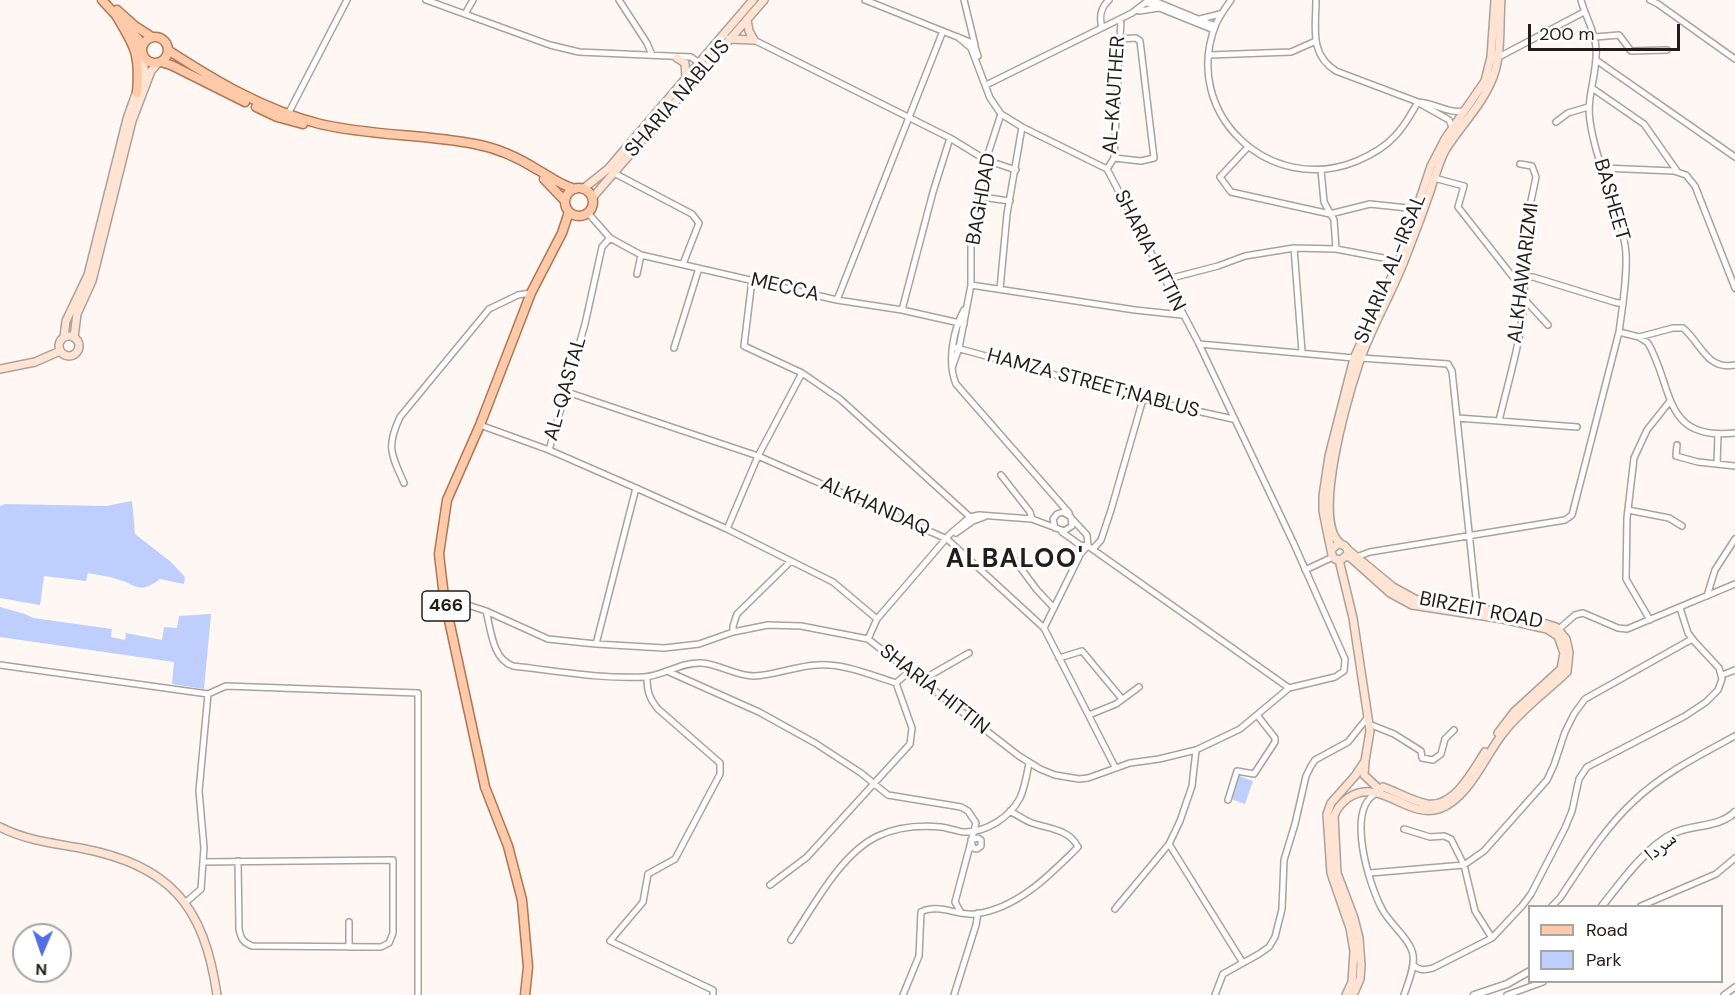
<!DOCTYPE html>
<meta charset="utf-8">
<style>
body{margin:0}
#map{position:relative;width:1735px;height:995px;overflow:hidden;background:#fef7f4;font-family:"DM Sans",sans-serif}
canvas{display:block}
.legend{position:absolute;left:1528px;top:905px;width:195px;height:78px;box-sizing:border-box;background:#fff;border:2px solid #a6a5a4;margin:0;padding:8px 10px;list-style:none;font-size:18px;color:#211d1b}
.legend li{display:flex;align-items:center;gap:12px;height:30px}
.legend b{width:30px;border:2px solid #a6a5a4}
.north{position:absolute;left:12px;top:923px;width:60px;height:60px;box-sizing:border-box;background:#fff;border:2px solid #a6a5a4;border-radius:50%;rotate:182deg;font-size:16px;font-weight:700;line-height:24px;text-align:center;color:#211d1b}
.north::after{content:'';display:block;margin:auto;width:21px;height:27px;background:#536de2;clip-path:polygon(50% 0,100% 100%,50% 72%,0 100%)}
.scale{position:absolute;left:1528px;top:24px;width:152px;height:27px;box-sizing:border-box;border:3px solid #211d1b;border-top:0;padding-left:8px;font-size:18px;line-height:21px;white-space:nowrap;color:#211d1b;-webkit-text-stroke:4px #fff;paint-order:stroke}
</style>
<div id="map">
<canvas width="1735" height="995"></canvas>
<ul class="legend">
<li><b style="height:8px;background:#ffcaa9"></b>Road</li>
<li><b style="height:16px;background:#becefe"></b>Park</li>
</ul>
<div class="north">N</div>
<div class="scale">200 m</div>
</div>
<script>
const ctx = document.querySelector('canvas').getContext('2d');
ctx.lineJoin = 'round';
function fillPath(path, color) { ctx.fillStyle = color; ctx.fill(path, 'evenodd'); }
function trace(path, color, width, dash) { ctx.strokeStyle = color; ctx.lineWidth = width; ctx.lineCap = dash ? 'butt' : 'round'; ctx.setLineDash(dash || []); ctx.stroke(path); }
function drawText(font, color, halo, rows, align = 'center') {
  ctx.font = font + ' "DM Sans","Noto Naskh Arabic",sans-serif'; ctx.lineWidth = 6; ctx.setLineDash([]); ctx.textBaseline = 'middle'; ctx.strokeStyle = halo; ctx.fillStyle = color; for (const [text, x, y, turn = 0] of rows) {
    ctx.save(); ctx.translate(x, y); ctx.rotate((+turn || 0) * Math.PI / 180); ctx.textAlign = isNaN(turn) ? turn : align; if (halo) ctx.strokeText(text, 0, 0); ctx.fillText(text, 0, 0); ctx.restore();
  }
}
fillPath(new Path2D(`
 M132,501L135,534L171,562L185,577L184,584L160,579C139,595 137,585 117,579C108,576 97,575 88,573L86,581L44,576L40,605L0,598V506L5,504L106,506Z
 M0,607L25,614L33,618L112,629L111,637L125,640L126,633L162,640L164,627L177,628L179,616L211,614L204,689L172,684L174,662L0,637Z
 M1239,776L1253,781L1245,804L1231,799Z`), '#becefe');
const minor = new Path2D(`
 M426,0L550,45L579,52L691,57L704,67
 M619,0L647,43L652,55
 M865,0L970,42L975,47L978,56
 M964,0L975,45
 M1152,0L1215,26
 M1231,0C1226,7 1220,15 1216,24C1180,113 1270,197 1357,161C1371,155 1385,147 1395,136C1405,126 1411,114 1418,102L1336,71C1309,54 1316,28 1316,0
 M1650,0L1658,4L1735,59
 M1147,3L1214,30
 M1139,11L1159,8
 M465,14L473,0
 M1200,19L1220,14
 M1102,28C1099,17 1100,8 1109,0
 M1595,37L1619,35L1631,51L1667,50
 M754,40L950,138L986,160L1016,170
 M1210,55L1291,52L1316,41
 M1497,58L1584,12
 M1596,60L1735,157
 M986,85L1132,13L1149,0
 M1592,88L1644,124L1677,171
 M1418,102C1435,103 1448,114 1465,111
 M1419,103L1449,120L1453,129
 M287,116L347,0
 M1556,122L1568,113L1588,107
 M1248,147L1220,177L1231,192L1330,214L1370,204L1417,209
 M1114,158L1141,161L1154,158L1140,41L1136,38L1119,39
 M1603,168L1674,171L1686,175L1695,186L1735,288
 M1107,169L1114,158L1121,19
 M1321,170L1324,202L1334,220L1336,249
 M614,173L692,214L699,223L683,264
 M1434,178L1464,186L1458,207L1513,277L1524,288
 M981,197L1010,201
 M588,213L610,238L641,255L837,300L902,310L964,324
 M1294,248L1302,352
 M637,274L641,255
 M1527,277H1533L1614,302L1623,304
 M752,280L744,346L802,373L840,399L970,517
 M1164,280L1218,266L1245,256L1294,248L1336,249L1399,261
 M971,285V246L986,160L1001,114
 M1000,289L1007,214L1022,127
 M1524,299L1548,325
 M837,300L943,31
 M902,310L933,192L950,138
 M964,310C953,330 947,362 956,384L1069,513
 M1619,332L1639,337L1648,343C1674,388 1662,441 1735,433
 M1639,337L1673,328H1683C1701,343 1707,371 1735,365
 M1199,344L1354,358
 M953,347L1143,399L1233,419
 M674,348L699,268
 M1361,358L1448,364L1452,371L1477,608
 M952,368L959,348L971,285L1135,310L1182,315
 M567,392L758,456L947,539L1044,628L1115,767
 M1457,418L1499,421C1509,377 1527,324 1524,279L1527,277L1524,271L1527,220L1536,177L1532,166L1520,164
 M1499,421L1577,427
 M480,425L549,450
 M1677,445L1676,456L1698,462L1735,466
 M1717,464L1718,434
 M1001,475L1030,512L1032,519
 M404,483C391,454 386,447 400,417L489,309L518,295L531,293
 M636,488L727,529L833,582L877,619
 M1628,510L1669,518L1682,526
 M1073,520L1087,535L1088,546
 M727,529L758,456L802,373
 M1062,532L1080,545L1088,546L1289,688
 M956,533L973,521L984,517
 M1093,549L1101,540L1111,510L1143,399
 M1359,556L1370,552L1565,520L1572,515L1619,332C1622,310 1629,267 1625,245C1618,203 1596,164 1590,121C1586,96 1598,73 1596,48C1595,31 1585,16 1581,0
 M1007,560L1014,559L1037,590L1054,608
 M1305,570L1333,557
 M1707,596L1715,570L1735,539
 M444,597L486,611L548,639L596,644L664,648L682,646L699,644L733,632L768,625L801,626L868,639L1019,756L1040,769L1055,775L1079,779L1088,778L1130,763L1159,759L1196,750L1240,729L1289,688L1335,677L1344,671L1345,659L1294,544L1199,344L1107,169L1022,127L1001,114L990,98L971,48L958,37
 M486,611C491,629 492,659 513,666C557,671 600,679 644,677C663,676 681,662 701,663C720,664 735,676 754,676C776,675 796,666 817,665C843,663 871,675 896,683L910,671
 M1650,620L1626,579L1627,518L1634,458L1647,430L1670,401
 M1044,628L1081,553L1088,546
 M1559,629L1575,615L1583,613L1618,628L1627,629L1735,584
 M733,632V626L737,614L790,562
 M868,639L877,619L950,534L970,517L979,515L1032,519L1064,531L1072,526L1071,517L1063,512L1057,514L1053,519L1055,528
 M596,644L636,488L549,450L585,324L602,247L610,238
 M1059,658L1082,651L1122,699
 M0,665L208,694L226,686L418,693V995
 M667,671L759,712L815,743L861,773L888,795L961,807L968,811L976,823L955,902L960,911
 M1722,675L1735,670
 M647,677C647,691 649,698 658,709L720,763V774L675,859L648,874L643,902L610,941L713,990V995
 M922,680L969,653
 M1089,715L1116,704L1139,687
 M1369,724L1394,734L1421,751L1422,758L1433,760L1441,754L1445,739L1454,730
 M1377,793C1345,808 1369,885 1382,909C1389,923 1411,940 1413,955C1415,967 1408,983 1404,995
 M1228,800L1237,771L1254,774L1275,742V738L1257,715
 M1404,829L1430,837L1444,836L1451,839L1464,865L1475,911L1492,938
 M971,841L973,848L977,849L981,846V840L978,838L971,840
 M1169,844L1243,963
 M203,862L393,860V933L389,943L381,947L252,946C243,942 241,939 239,929L238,861
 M1370,873L1464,865L1484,851L1547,780L1554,765L1565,732L1574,714L1585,699L1692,639
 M770,885L807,857L910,744L912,728L896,683
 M185,903L201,889L204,848L199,791L208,694
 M1552,906L1560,898C1582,865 1604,829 1633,802C1662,774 1700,755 1735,736
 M1641,906L1716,874L1735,858
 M1115,909L1169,844L1180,821L1192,786L1196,750
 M791,940C813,907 841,853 878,836C897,827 920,825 941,827C949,828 956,831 963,832C986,833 1010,817 1020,798C1025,787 1027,774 1029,763
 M349,947V922
 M1413,965C1420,971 1424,970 1433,968L1492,938L1522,906L1531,894L1565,828L1572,811L1579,779L1587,767L1685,716L1706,702L1718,690L1722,679L1719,668L1694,641L1688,633L1680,608
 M903,995L919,956L921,912C937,903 959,916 975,914C1017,909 1050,875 1078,847C1069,829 1049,829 1032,823C1024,820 1017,815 1010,811
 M954,995L976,925L978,913
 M1215,995L1223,974L1259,954L1269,947L1275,937L1282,909L1284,860L1295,824L1306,776L1311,766L1315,760L1348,742L1368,717
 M1507,995L1543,982
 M1724,995L1735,987`);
const tertiary = new Path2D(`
 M1602,906C1621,882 1646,847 1674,833C1693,824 1719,828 1735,812
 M1474,995L1507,984L1530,971`);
const secondary = new Path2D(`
 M747,20L749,31L754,40
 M729,39L754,40
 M677,58L685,63L686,77
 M583,189L608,169L753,0
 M593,197L764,0
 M59 346a10 10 0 1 1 20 0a10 10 0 1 1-20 0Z
 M64,337L66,321L88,275L127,119L144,71V59
 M74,337L77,314L92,281L132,121L151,71L158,63
 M0,369L35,362L60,351
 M1341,544C1310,521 1349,393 1360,360C1373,324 1393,291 1406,256C1416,230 1426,205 1434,179C1438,169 1440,159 1446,149C1461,125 1483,104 1493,77C1502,54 1499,24 1501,0
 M1332,549L1338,544C1344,544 1348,547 1348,554L1341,560L1335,559L1332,555L1323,511V496L1329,456L1354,358L1399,261L1431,166L1445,139L1485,81L1491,57L1495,0
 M1347,549L1393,587L1415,599L1427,603L1477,608L1523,617L1556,627L1566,639L1569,652L1567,672C1546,692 1522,709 1504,732C1485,755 1469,799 1439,809C1407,819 1379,776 1348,798C1341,803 1337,808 1334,816L1337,873L1354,918L1359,938L1361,965L1360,979L1353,995
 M1347,556L1351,558L1390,593L1412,605L1503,619L1547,629L1558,636L1564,653L1561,669L1514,712L1498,733
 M1339,560L1353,618L1370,731L1365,761L1355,776L1331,803L1327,814L1331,873L1350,928L1354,951L1352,982L1346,995
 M1365,761L1364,775L1378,788V792L1383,787C1397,792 1412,801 1427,804C1454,808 1473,771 1485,752
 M0,827C25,840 52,843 80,848C170,865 204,905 217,995`);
const primary = new Path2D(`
 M102,0L139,40L141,47
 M117,10L135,26L152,37
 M117,17C136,48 140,56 137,93
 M142 50a13 13 0 1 1 26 0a13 13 0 1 1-26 0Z
 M168,50C216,81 264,110 320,124C371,136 424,134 475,144C497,148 519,158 538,170C551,177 560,185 575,189
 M161,62L171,65L245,102
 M256,107L277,117L303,124
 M544,179L565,201
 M565 202a14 14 0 1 1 28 0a14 14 0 1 1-28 0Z
 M525,995L528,967L522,900L508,846L485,787L444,597L439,554L447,500L480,425L531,293L562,233L569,212`);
trace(minor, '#aca29c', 8);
trace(tertiary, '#aca29c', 9);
trace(secondary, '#aca29c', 10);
trace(primary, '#b17652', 11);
trace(minor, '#fff', 5);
trace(tertiary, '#fff', 6);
trace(secondary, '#ffe4d4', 7);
trace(primary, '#ffcaa9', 8);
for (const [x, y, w] of [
 [446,606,48]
]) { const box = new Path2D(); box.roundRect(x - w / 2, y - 15, w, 30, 4.5); ctx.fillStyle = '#fff'; ctx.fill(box); trace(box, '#211d1b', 1.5); }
drawText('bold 18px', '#211d1b', null, [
 ["466",446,606]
]);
drawText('20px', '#211d1b', '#fff', [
 ["AL-KAUTHER",1115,95,-86],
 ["SHARIA NABLUS",678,99,-49],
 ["BAGHDAD",982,199,-80],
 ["BASHEET",1611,200,74],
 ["SHARIA HITTIN",1149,251,63],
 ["SHARIA AL-IRSAL",1391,269,-68],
 ["ALKHAWARIZMI",1524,273,-83],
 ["MECCA",785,288,13],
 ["HAMZA STREET;NABLUS",1093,384,15],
 ["AL-QASTAL",566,389,-74],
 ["ALKHANDAQ",875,507,24],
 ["BIRZEIT ROAD",1481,611,11],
 ["SHARIA HITTIN",934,690,38],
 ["سردا",1661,847,-38]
]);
ctx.letterSpacing = '1.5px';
drawText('bold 26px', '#211d1b', '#fff', [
 ["ALBALOO'",1015,560]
]);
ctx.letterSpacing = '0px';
</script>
